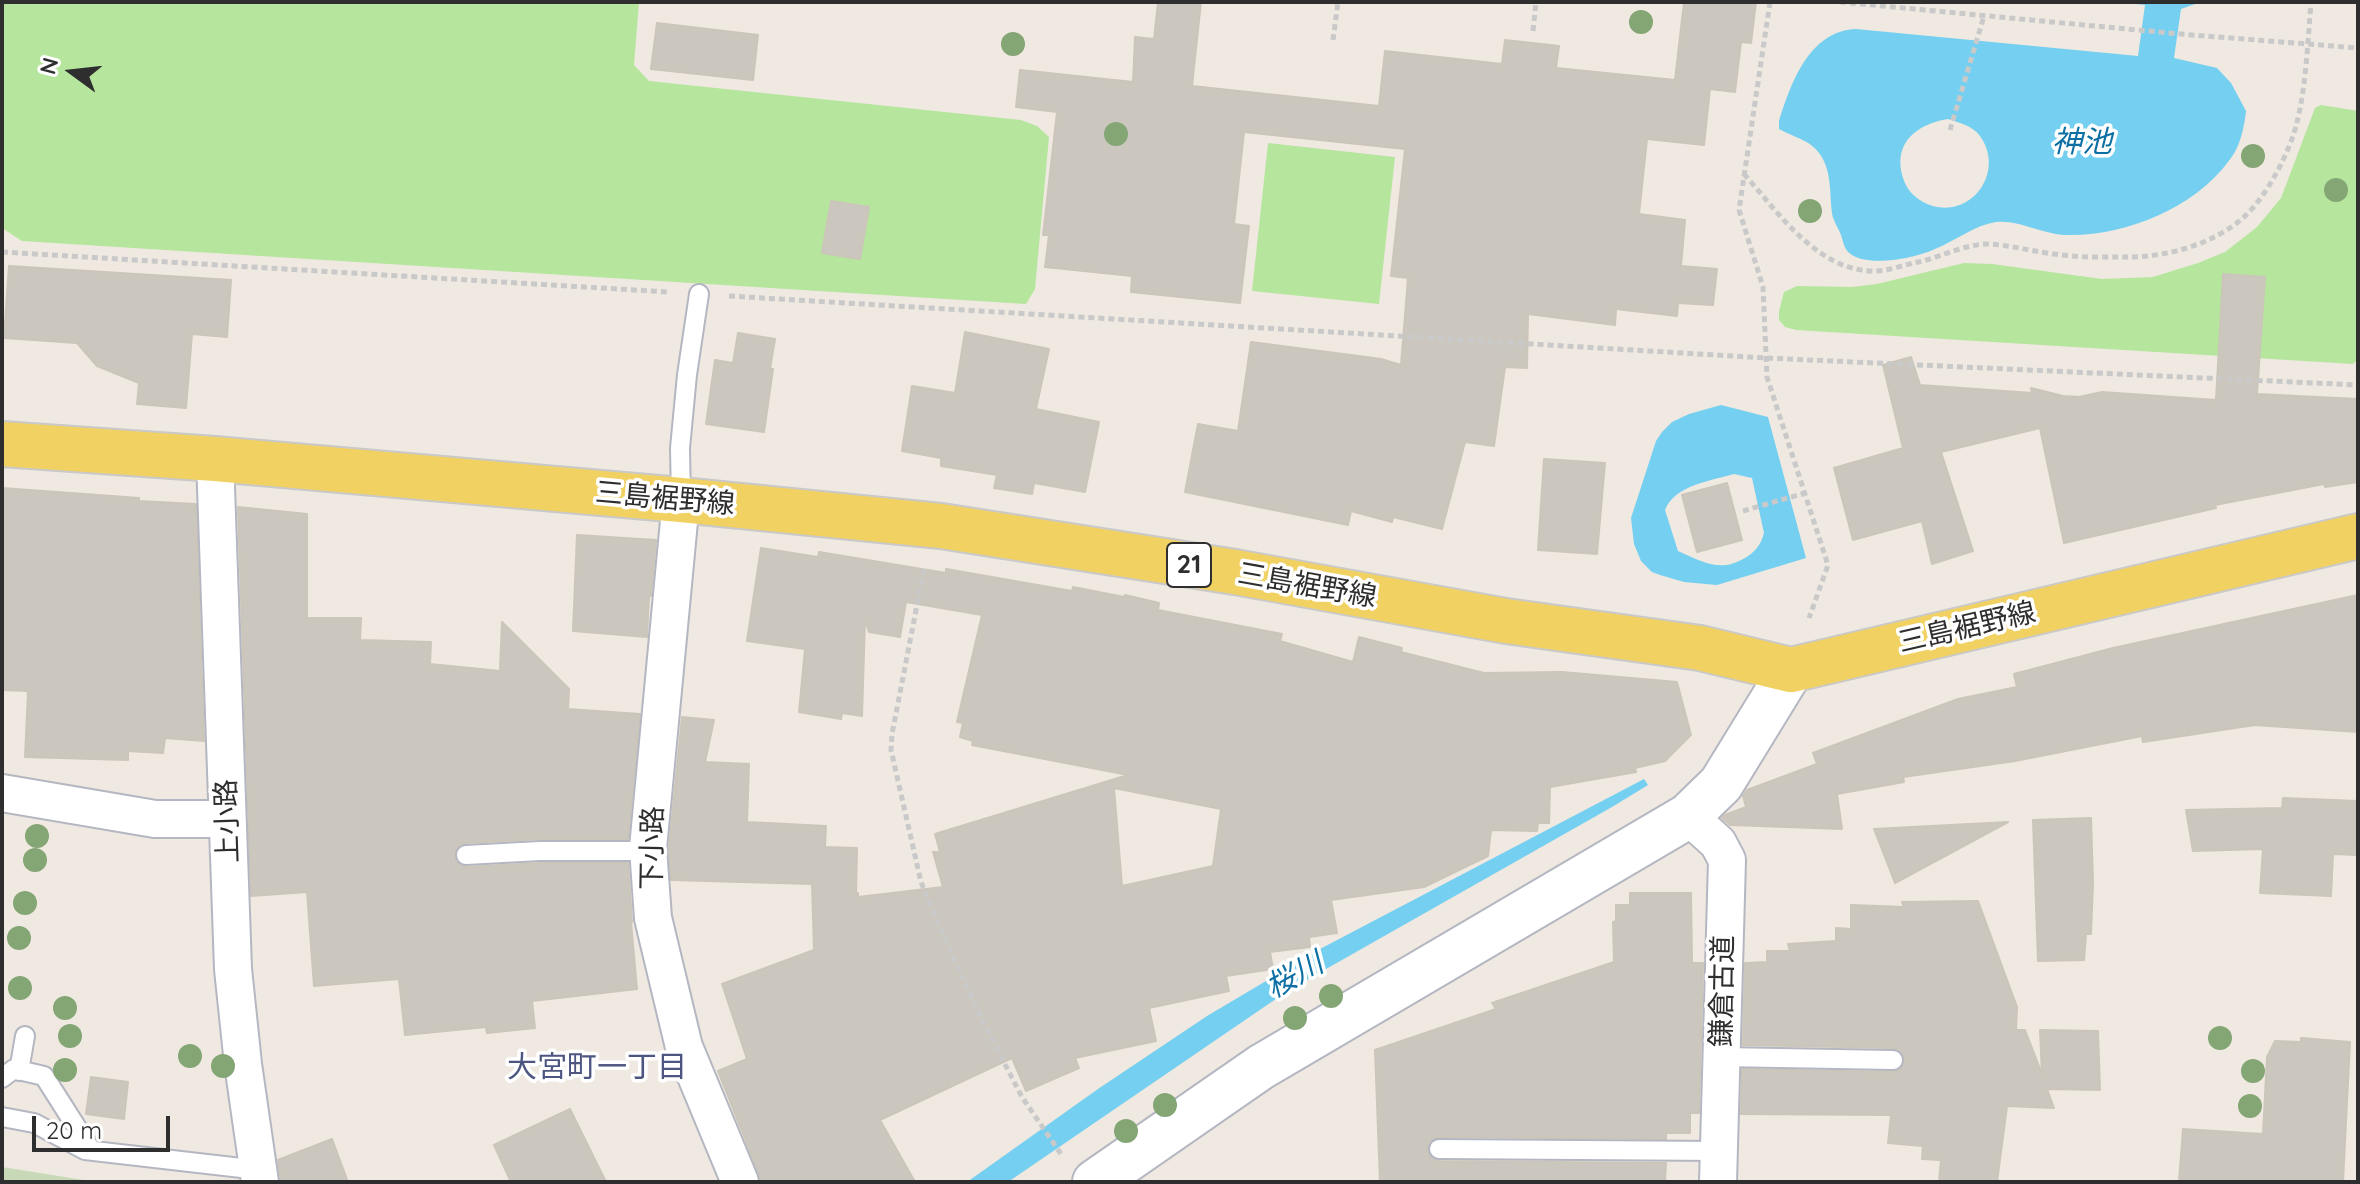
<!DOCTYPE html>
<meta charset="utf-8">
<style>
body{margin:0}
#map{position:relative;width:2360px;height:1184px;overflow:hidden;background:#efe9e1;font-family:Quicksand,sans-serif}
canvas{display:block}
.frame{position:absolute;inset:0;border:4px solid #2e2e2e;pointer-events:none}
.north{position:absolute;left:32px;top:32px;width:80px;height:80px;-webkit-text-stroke:6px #fff;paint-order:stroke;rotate:285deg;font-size:22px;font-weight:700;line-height:32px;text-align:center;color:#2e2e2e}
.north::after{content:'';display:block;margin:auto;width:28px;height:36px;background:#2e2e2e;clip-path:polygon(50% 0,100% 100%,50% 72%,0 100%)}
.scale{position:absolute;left:32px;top:1116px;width:138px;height:36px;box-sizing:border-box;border:4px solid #2e2e2e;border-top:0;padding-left:10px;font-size:24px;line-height:28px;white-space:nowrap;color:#2e2e2e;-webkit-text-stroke:6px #fff;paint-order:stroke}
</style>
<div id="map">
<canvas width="2360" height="1184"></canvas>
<div class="frame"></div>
<div class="north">N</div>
<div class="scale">20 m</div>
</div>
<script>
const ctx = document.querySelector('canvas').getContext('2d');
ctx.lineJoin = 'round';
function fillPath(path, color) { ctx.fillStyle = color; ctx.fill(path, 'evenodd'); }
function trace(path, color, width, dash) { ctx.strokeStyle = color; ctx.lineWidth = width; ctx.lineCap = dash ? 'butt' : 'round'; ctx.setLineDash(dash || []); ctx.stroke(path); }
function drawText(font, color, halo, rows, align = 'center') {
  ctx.font = font + ' Quicksand,"Noto Sans JP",sans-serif'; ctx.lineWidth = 7; ctx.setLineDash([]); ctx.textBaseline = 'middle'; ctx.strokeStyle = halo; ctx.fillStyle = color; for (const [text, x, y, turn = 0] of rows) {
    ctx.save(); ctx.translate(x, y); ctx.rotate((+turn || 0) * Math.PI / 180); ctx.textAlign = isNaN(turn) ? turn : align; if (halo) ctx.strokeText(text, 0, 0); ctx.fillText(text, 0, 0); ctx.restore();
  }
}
fillPath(new Path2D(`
 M2,2H639L634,65L649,81L1021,120L1037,126L1049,137L1035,289L1026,304L22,241L2,228Z
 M2321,105L2358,111V359L2353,364L1796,330L1785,327L1779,320V311L1784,292L1797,286L1852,287L1877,284L1964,263L1992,264L2102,279L2153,277L2198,263L2225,252L2257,227L2281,198L2315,108Z
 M1268,143L1395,157L1379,304L1252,291Z`), '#b6e59e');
fillPath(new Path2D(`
 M2,1167L96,1182H2Z`), '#c8d9b8');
fillPath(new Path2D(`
 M2118,2H2201L2181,9L2174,58L2217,68L2231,83L2246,111C2244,129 2240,148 2228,162C2194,208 2125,236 2068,235C2045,235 2017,219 1996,222C1975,225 1955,241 1935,249C1916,258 1872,267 1852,255C1844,250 1844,244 1841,235C1838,227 1833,221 1832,213C1829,189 1833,162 1811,145C1802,138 1789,135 1779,129V121C1791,83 1809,31 1856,29L2138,56L2145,5ZM1948,119C1960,123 1973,126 1980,136C2005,171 1973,217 1933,206C1919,202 1907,192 1903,178C1892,143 1917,124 1948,119Z
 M1721,405L1768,417L1806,558L1717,585L1684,582L1660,575L1652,572L1641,561L1634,544L1631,518L1656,441L1662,432L1672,422L1689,414ZM1734,474L1752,478L1764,533C1761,545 1755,552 1745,558C1720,573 1703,562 1678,551L1665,510C1675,485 1710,481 1734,474Z
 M1644,779L1648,785L1612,807L1289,990L1008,1182H967L1098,1089L1207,1016L1320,949Z`), '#75cff0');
const building = new Path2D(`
 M1158,2H1201L1192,86L1379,106L1385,51L1502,64L1505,40L1559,46L1556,68L1675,80L1684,2H1756L1751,43L1741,42L1735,92L1710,89L1704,145L1647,139L1639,214L1685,220L1681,266L1717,269L1713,305L1678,303L1677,316L1616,309L1615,325L1528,314L1527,368L1505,367L1494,446L1465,442L1442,529L1393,517L1392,522L1351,511L1348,525L1185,492L1198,424L1238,431L1251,342L1381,359L1401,365L1408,278L1391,276L1405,149L1244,132L1234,224L1249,226L1240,303L1131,292L1132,276L1045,267L1049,235H1043L1057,112L1016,107L1020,70L1133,82L1135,37L1154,39Z
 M657,23L758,35L753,80L651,69Z
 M831,201L869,207L860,259L822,253Z
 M9,266L231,280L227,337L192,334L186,408L137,404L139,383L97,366L77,343L4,338Z
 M2223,274L2265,277L2257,394L2358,399V482L2325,487L2324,484L2215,505L2216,508L2064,543L2040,428L1941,452L1973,551L1932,564L1922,521L1853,540L1834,468L1903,448L1883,365L1911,357L1920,385L2032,393L2031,388L2063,396L2079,397L2102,392L2216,400Z
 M965,332L1049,349L1036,409L1099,422L1085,492L1034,483L1032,494L994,488L997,475L941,466V458L902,451L912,386L955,393Z
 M738,333L775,339L770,369H773L764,432L706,424L715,360L733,363Z
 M1544,459L1605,463L1597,554L1538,550Z
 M1727,483L1742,540L1697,552L1682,495Z
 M2,488L139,498V501L196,504L204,741L165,738L163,753L128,751V760L25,757L28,691L2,690Z
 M238,507L307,514V618H361L360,640L431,642L430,664L500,671L502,622L569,689L568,709L640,714L628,839H540L465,843L459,845L454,855L456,862L467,867L540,863H628L632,922H631L637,989L532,1001L535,1028L487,1033L486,1027L405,1035L399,979L314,986L307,892L251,896Z
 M577,535L656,540L651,596H649L647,637L573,631Z
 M761,548L818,557L819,552L946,573V569L1072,591L1073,587L1124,597L1125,595L1159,603L1158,610L1282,634L1280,641L1353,662L1359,637L1402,648L1401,652L1484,673L1562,672L1677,682L1691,735L1665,761L1635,768L1636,772L1550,787L1549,823H1538L1537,831L1491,830L1488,856L1424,887L1331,900L1337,933L1309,937L1310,947L1270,952L1273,969L1226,976L1229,991L1149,1008L1156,1041L1075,1058L1079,1068L1026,1091L1012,1058L880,1120L915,1182H761L759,1174L718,1071L747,1059L722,984L814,950L812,884L671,880L669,848L682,717L714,720L705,762L749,764L747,822L826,826L825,847L857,848L856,893H858V897L943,887L933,852H940L935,834L1128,775L972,745L973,741L960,737L963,723L957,722L982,615L906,602L900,637L869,632L865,620L862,716L842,713L841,719L799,712L805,649L747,641ZM1114,788L1221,809L1213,866L1122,886Z
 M2358,595V732L2255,725L2143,742L2142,736L2015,761L1903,777L1904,782L1837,794L1842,829L1730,825L1722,818L1725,815L1746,807L1743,796L1747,790L1817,764L1813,753L1958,699L2017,687L2014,674L2113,648Z
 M2283,798L2358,801V855L2333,854L2331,896L2260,893L2263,849L2193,851L2186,810L2282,808Z
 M2091,818L2093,883L2091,934H2086L2084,960L2038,961L2033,820Z
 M2008,822L1895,883L1874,829Z
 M1630,893H1691L1692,963H1703L1699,1113H1690V1133H1666V1139L1439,1137L1429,1142L1427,1150L1432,1159L1439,1161L1666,1163L1665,1182H1380L1375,1050L1496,1009L1492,1003L1614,962L1613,922L1616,921V905H1630Z
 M1978,901L2017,1007L2016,1030H2025L2042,1074L2040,1030L2098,1031L2100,1090L2047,1089L2054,1108L2007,1106L1997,1182H1939L1941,1160L1922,1159L1923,1146L1888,1143L1891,1115L1741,1114L1742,1069L1893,1072L1899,1070L1905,1061L1903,1054L1893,1048L1743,1045L1745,963L1767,962V951H1790L1788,944L1836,941V928L1851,929V905L1904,907L1902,902Z
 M2301,1038L2350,1042L2343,1182H2179L2183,1129L2263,1134L2267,1057L2275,1041L2301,1042Z
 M91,1077L128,1082L124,1119L86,1114Z
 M570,1109L606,1182H511L494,1145Z
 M332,1139L348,1182H281L278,1160Z`);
fillPath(building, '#cbc7bf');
trace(building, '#cbc5ba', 2);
const service = new Path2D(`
 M681,500L680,448L687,375L699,294
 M466,855L540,851H648
 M1722,1057L1893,1060
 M19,1071L25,1036
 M2,1078L14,1069L44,1076L91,1150
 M2,1117L34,1123L85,1150L259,1170
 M1439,1149L1719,1151`);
const minor = new Path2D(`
 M215,459L233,969L243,1064L260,1182
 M681,500L648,848L653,918L684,1047L740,1182
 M2,793L155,819H227
 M1688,816L1718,843L1727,860L1718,1182`);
const tertiary = new Path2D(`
 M1095,1182L1261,1067L1688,816L1721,784L1791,670`);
const primary = new Path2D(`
 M2,444L215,459L681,500L941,526L1235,572L1506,621L1700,648L1791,670L2358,536`);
trace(service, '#b4b7c1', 22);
trace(minor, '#b4b7c1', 40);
trace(tertiary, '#b4b7c1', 48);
trace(primary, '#c9c9c9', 48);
trace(new Path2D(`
 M1770,2L1739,210L1763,287L1767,377L1828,565L1809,618
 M1840,2L2180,34L2358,48
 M1533,31L1536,2
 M1333,40L1338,2
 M1950,130L1984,16
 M1744,174C1777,211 1816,269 1871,271C1886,272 1903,265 1918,262C1941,257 1965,244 1988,244C2010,245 2031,251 2054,254C2079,258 2107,257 2132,257C2171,256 2215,243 2244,217C2267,196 2290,152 2297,122C2306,87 2308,39 2311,2
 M2,252L668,292
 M729,296L1766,358L2358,385
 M1743,511L1805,493
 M924,569L892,734L891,750L921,882L937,921L983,1022L1022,1097L1061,1154`), '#c9c9c9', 5, [6, 4]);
trace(service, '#fff', 18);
trace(minor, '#fff', 36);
trace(tertiary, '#fff', 44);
trace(primary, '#f2d163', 44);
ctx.fillStyle = '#84a574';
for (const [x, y] of [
 [1641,22],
 [1013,44],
 [1116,134],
 [2253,156],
 [2336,190],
 [1810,211],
 [37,836],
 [35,860],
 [25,903],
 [19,938],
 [20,988],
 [1331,996],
 [65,1008],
 [1295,1018],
 [70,1036],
 [2220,1038],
 [190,1056],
 [223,1066],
 [65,1070],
 [2253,1071],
 [1165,1105],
 [2250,1106],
 [1126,1131]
]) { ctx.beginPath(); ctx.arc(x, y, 12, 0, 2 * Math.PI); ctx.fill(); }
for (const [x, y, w] of [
 [1189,565,44]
]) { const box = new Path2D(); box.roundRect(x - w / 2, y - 22, w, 44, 6); ctx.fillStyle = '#fff'; ctx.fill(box); trace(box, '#2e2e2e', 2); }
drawText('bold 26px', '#2e2e2e', null, [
 ["21",1189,565]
]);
drawText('28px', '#2e2e2e', '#fff', [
 ["三島裾野線",665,499,5],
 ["三島裾野線",1307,586,10],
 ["三島裾野線",1967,628,-13],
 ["上小路",228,821,-92],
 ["下小路",653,848,-89],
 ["鎌倉古道",1723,991,-89]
]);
drawText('italic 30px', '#0d6fa3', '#fff', [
 ["神池",2082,143],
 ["桜川",1295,976,-29]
]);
drawText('30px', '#4d5680', '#fff', [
 ["大宮町一丁目",597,1068]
]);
</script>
